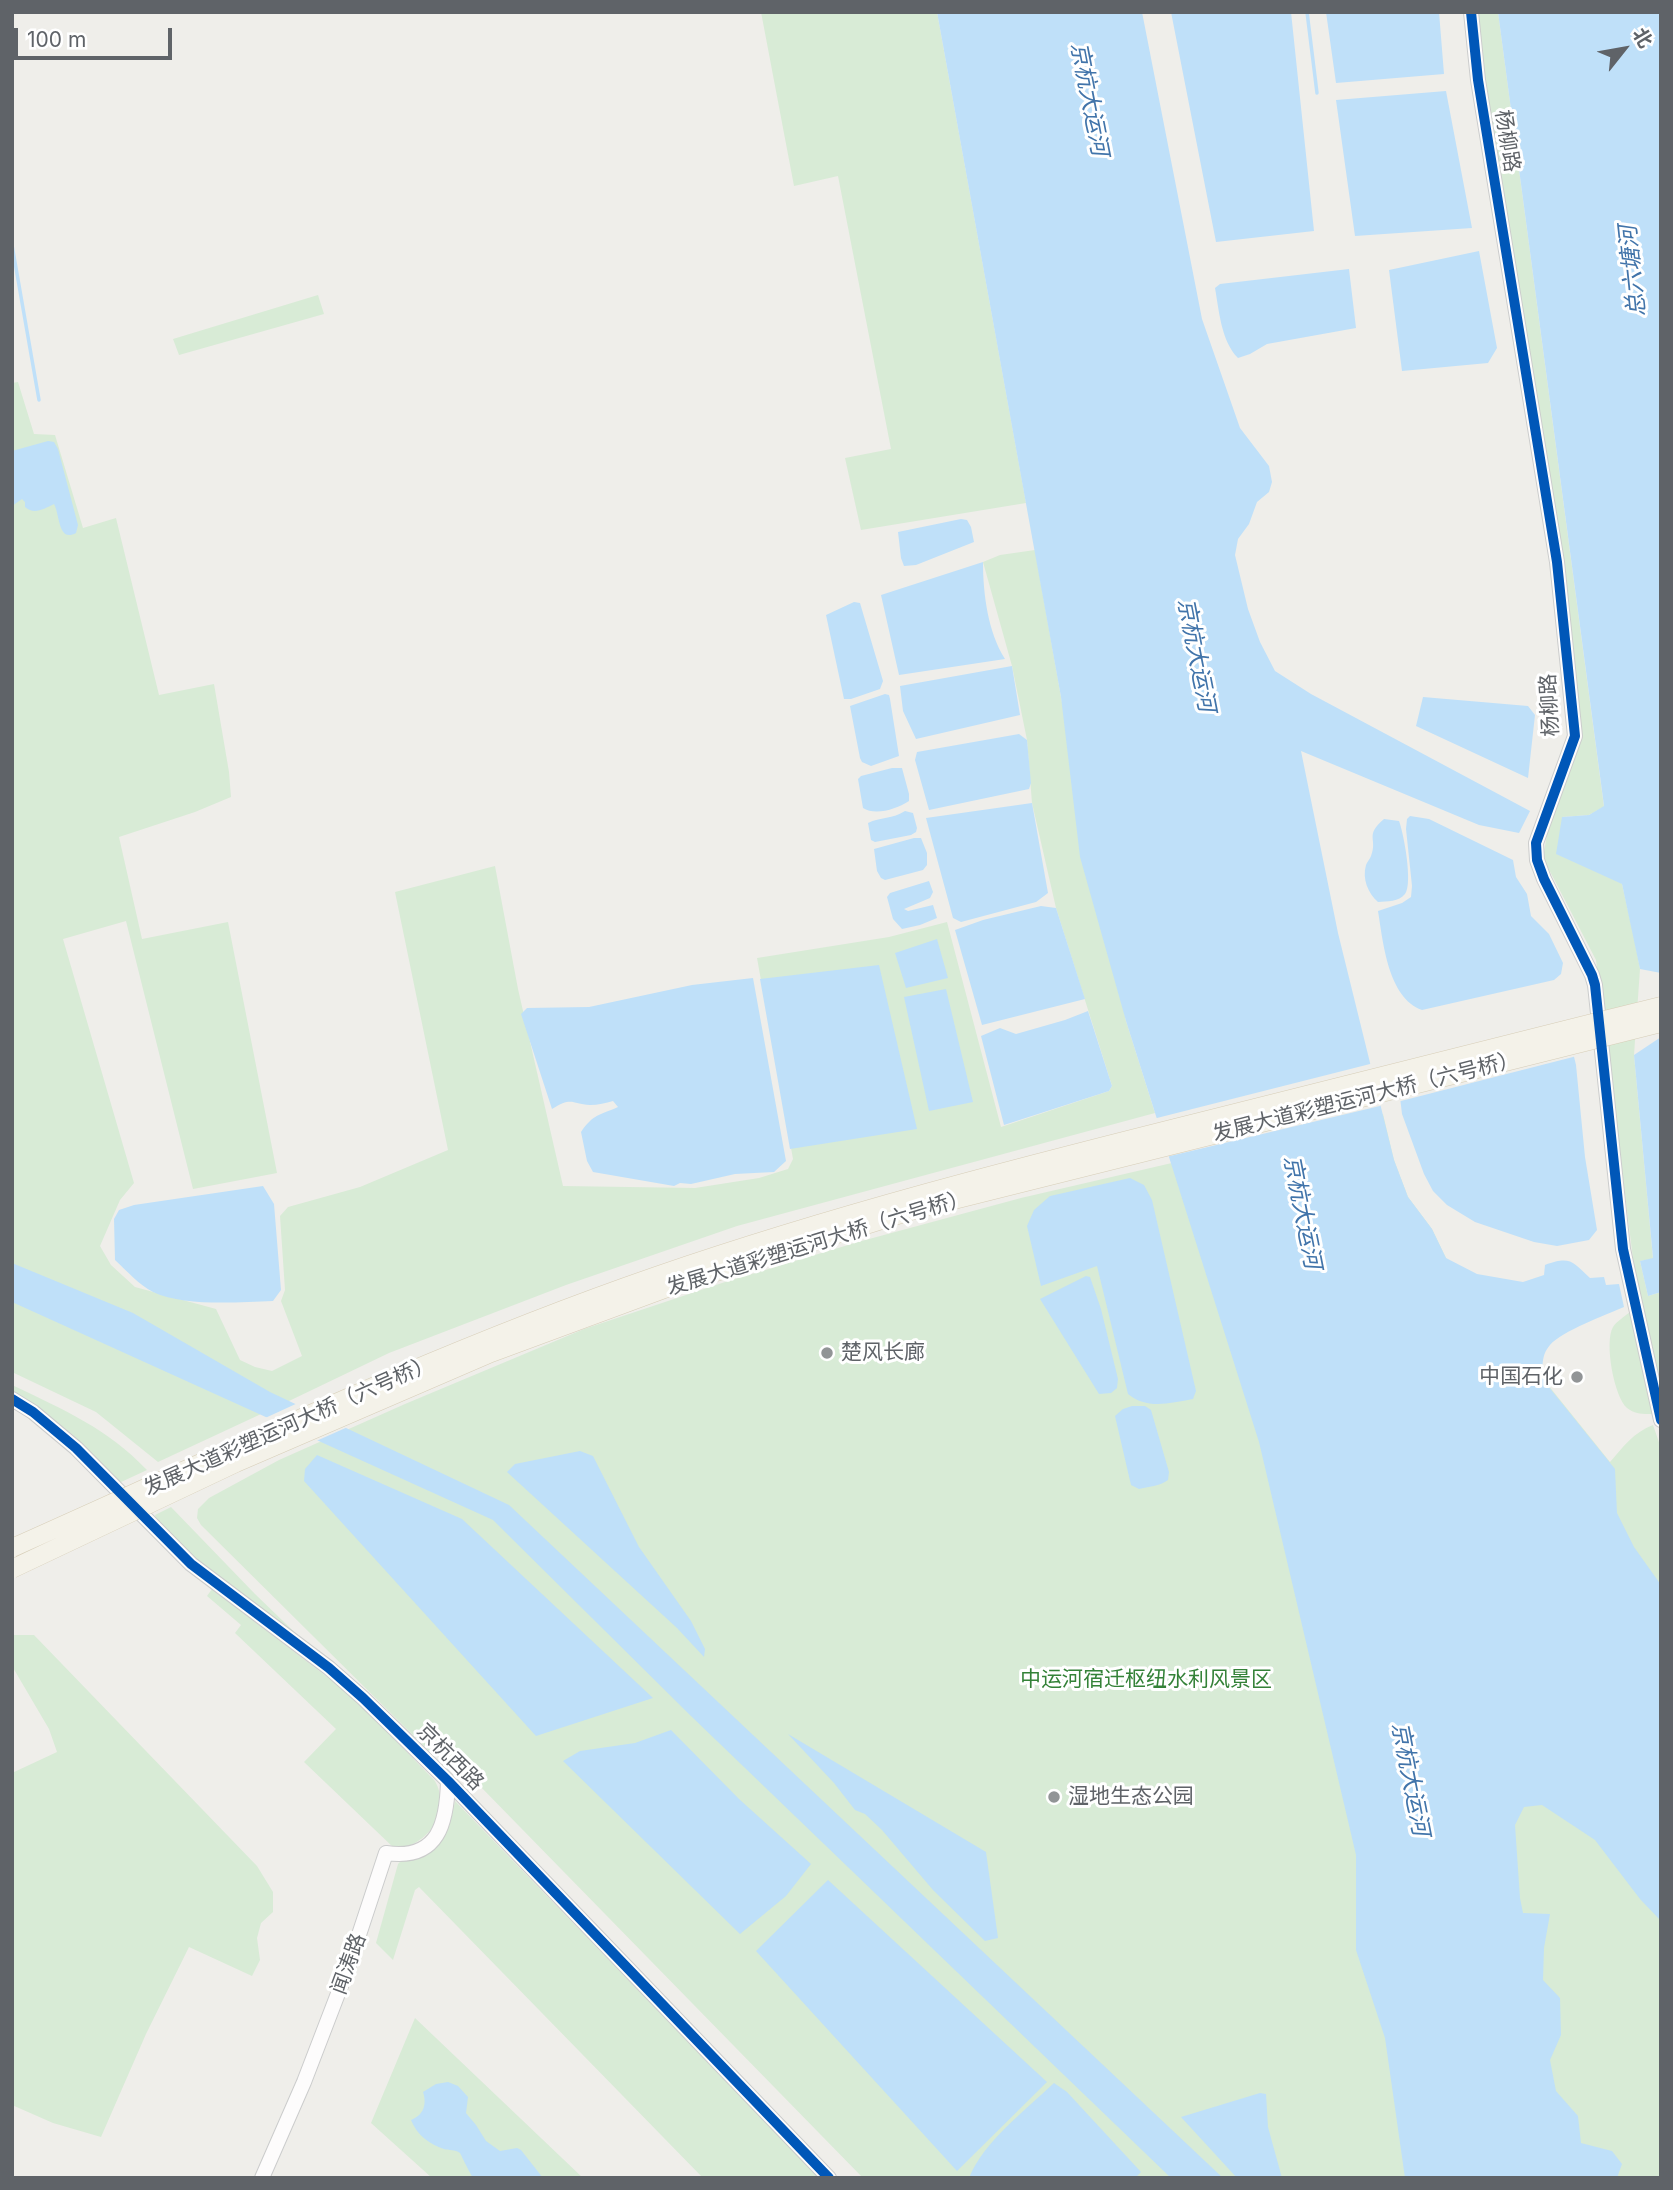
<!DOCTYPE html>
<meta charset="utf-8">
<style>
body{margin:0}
#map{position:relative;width:1673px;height:2190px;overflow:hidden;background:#efeeea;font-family:Inter,"Noto Sans SC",sans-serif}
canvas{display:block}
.frame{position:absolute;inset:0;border:14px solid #5f6368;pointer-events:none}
.north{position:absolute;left:1589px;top:14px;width:70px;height:70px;-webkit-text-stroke:5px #fff;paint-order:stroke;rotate:59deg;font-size:19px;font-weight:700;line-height:28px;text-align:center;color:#5f6368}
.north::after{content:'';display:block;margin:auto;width:24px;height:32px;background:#5f6368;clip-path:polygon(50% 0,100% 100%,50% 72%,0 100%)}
.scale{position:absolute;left:14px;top:28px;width:158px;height:32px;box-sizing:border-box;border:4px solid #5f6368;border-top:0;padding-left:9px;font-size:21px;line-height:24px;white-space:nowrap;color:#5f6368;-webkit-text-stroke:5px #fff;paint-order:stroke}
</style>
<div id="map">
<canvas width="1673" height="2190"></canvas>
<div class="frame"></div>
<div class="north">北</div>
<div class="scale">100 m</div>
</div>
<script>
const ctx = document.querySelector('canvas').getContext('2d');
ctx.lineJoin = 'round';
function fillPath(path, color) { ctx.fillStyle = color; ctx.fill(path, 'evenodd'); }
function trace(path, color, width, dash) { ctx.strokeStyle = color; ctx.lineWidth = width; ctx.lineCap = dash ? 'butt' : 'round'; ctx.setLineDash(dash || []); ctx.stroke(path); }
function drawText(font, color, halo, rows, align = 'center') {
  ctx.font = font + ' Inter,"Noto Sans SC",sans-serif'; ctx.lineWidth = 6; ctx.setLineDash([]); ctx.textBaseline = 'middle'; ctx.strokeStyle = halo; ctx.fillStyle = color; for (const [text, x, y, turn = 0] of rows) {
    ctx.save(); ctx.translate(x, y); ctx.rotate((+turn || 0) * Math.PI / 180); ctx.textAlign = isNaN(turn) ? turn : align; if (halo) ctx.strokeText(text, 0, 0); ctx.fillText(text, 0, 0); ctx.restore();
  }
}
fillPath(new Path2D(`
 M761,12H937L1026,503L861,530L845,458L891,449L838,176L794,186Z
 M1478,12H1498L1604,807L1589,815L1562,817L1622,884L1635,942L1640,969L1634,1055L1653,1259L1640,1261L1648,1296L1661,1292V1397L1638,1299L1596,960L1543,858L1547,834L1580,743L1579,724L1483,69Z
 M318,295L324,314L179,355L173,339Z
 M18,382L34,434L55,435L83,528L116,518L159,695L214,684L229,772L231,797L195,812L119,837L142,939L228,922L277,1173L193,1189L126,921L63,939L134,1183L120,1200L100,1246L111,1265L135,1287L216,1309L240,1360L255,1367L272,1371L302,1356L281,1301L285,1290L280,1216L288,1207L360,1187L448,1150L395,892L495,866L518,989L563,1186L695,1188L759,1178L788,1169L793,1159L757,958L889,937L947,922L1001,1127L1109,1091L1112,1086L1056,908L1032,803L1027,740L1012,666L983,562L1000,555L1035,550L1061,697L1126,1021L1155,1113L737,1226L566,1285L389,1353L289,1401L158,1462L96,1412L12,1372V383Z
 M1383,1114L1394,1160L1408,1197L1432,1229L1446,1258L1610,1462C1623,1447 1634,1432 1653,1425L1661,1448V2178H863L477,1783L428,1750L201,1525L197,1518L198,1509L209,1498L279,1460L405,1404L584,1329L722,1283L858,1242L1021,1198Z
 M1630,1312L1654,1414C1644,1414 1636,1415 1627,1408C1614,1397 1604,1342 1613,1327C1617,1321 1624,1317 1630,1312Z
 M12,1385C64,1410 107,1428 147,1470L119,1483L73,1435L12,1392Z
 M171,1507L255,1594L315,1652L218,1581L157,1522L155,1515Z
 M212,1589L352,1696L435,1781C452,1812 428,1846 395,1849L304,1762L336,1729L235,1633L241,1625L207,1596Z
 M12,1635H34L257,1866L273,1892V1912L261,1923L257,1938L260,1960L252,1976L189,1947L146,2034L101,2137L53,2123L12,2105V1773L57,1752L49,1729L12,1666Z
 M455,1801L820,2178H703L419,1887L415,1890L393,1960L376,1943L398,1864C403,1858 409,1856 417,1853C449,1839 448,1833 455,1801Z
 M415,2018L583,2178H432L371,2123Z`), '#d8ebd6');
fillPath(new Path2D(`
 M937,12H1142L1202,319L1240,428L1269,466L1272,482L1269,492L1257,502L1249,524L1238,539L1235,555L1248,609L1260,642L1275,671L1311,694L1530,811L1519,833L1479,825L1301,751L1338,933L1394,1160L1408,1197L1432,1229L1446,1258L1477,1274L1523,1282L1544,1275L1545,1265C1570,1256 1572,1261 1590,1278L1604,1277L1606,1285L1619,1284L1624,1307C1606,1315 1562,1331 1550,1345C1540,1356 1541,1374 1548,1386L1615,1469L1617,1513L1634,1547L1661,1585V1921L1640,1899L1595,1840L1542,1805L1524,1807L1515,1825L1520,1898L1523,1913L1550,1914L1544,1948L1543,1980L1560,1998L1561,2035L1550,2060L1556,2091L1578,2116L1581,2143L1612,2151L1622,2164L1617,2178H1405L1385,2038L1356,1950V1855L1259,1442L1126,1021L1080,857L1061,697Z
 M1171,12H1291L1314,231L1216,242Z
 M1326,12H1439L1444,74L1336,83Z
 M1498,12H1661V973L1640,969L1622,884L1556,854L1562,817L1589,815L1604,806Z
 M1446,91L1472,228L1355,236L1336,100Z
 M1479,251L1497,348L1488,363L1402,371L1389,270Z
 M1349,269L1356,328L1267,344L1250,354L1238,358C1221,341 1219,310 1215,288L1220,284Z
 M48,441L54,442L58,449L78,525L76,533C58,543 60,515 54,504C44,509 34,515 25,507V502L22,499L12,506V451Z
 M961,519L967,520L971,527L974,542L916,565L904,566L901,558L898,532Z
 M983,562C983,594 988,632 1005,659L899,675L881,595Z
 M854,602L860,603L883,681L880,689L851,699H844L826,615Z
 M1012,666L1020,715L916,739L903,711L900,686Z
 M885,694L889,695L890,699L899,756L871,766L862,762L860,758L850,706Z
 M1423,697L1528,706L1535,715L1528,778L1416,726Z
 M1019,734L1027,740L1031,783L1029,789L929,810L915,760L917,752Z
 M892,768H902L909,794V801C897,809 875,816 863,808L858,779L861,776Z
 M1032,803L1048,893L1036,902L961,922L953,918L926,818Z
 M905,811L913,813L917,828L916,832L911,835L875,842L871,840L868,823C880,817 893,819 905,811Z
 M1410,816L1429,819L1513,860L1516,877L1527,894L1531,916L1549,934L1563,963L1561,974L1554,980L1422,1010C1388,998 1383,942 1378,911L1402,903L1411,897L1412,886L1406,829L1407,819Z
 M1384,819L1399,821C1404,834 1413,884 1405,894C1399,902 1387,901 1378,902C1368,893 1362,879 1366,865C1367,862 1370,859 1371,856C1378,838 1364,836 1384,819Z
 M914,838H921L927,853V865L923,870L885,880L881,878L877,871L874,849Z
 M929,881L933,892L930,898L904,909L908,911L933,905L937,918L920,925L902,929L893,919L887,897L890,893Z
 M1041,906L1056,908L1085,999L982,1025L955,930L983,920Z
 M937,939L948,978L906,988L895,953Z
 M879,965L917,1129L790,1149L760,979Z
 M753,978L786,1161L774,1172L735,1174L691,1184L680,1183L674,1186L593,1172L587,1161L581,1132C593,1114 600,1115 618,1107L613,1101C606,1103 598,1105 590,1105C572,1104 572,1096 552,1109L521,1014L527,1008L589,1007L692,985Z
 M946,989L973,1102L929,1111L904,997Z
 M1088,1011L1112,1086L1109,1091L1004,1125L981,1036L1000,1028L1016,1034L1065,1020Z
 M1565,1019L1576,1065L1585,1157L1597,1230L1589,1240L1557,1246L1534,1242L1475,1222L1447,1205L1433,1191L1424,1174L1402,1114L1396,1064Z
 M1661,1037V1292L1648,1296L1640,1261L1653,1258L1634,1055Z
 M1130,1178L1144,1185L1152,1200L1196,1391L1193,1399C1170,1403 1147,1410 1128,1394L1097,1266L1041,1286L1027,1226L1034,1210L1050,1196Z
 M263,1186L274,1204L281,1290L273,1301C238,1302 185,1307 153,1292C139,1285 127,1271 115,1260L114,1219L119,1210L134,1205Z
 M12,1263L133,1313L270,1392L509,1505L1223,2178H1171L691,1716L493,1520L12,1302Z
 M1086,1276L1090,1277L1101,1309L1118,1379L1117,1388L1111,1393L1099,1394L1040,1299Z
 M1132,1406H1145L1151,1410L1169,1472L1168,1480C1160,1486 1148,1487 1139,1489L1131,1485L1115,1416L1123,1409Z
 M580,1451L593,1456L639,1547L691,1621L705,1649L704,1657L677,1628L507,1472L515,1464Z
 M317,1455L462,1519L653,1698L536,1736L304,1481L305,1469Z
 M671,1730L739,1799L811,1864L786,1896L740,1934L563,1761L580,1751L635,1743Z
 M788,1734L986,1852L998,1938L985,1941L933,1890L882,1830L865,1814L855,1810L834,1783Z
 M828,1880L1047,2082L957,2171L756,1951Z
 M448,2082L458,2086L468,2097L466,2113L476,2125L486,2141L500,2151L517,2148L521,2150L543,2178H473C470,2173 461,2155 460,2153C455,2149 449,2151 444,2149C429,2144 417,2135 411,2120C424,2115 427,2104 423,2092L436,2084Z
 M1054,2083L1067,2092L1141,2172L1135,2178H969C984,2141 1026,2110 1054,2083Z
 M1260,2093L1266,2094L1268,2127L1282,2178H1237L1181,2117Z`), '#bfe0f9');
fillPath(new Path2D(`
 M1564,1016L1568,1018L1577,1056L1397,1102L1392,1064L1400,1056Z
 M1374,1063L1384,1105L1166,1157L1153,1119Z
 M300,1402L350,1426L314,1442L263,1419Z`), '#efeeea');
trace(new Path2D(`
 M1307,12L1317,93
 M12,245L39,400`), '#bfe0f9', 3.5);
const tertiary = new Path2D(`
 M1471,12L1478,80L1557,562L1575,736L1536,843L1537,860L1544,879L1592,975L1595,985L1623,1249L1661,1420
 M12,1399L33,1412L76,1448L191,1564L329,1668L363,1698L448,1781L829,2178
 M262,2178L304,2082L349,1965L386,1853C439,1861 447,1822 448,1781`);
trace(tertiary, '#cbcccc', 16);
trace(tertiary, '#fdfcfc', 14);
const primaryBridge = new Path2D(`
 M12,1548C225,1453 436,1352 656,1276C836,1214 1019,1167 1203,1121C1355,1083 1508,1044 1661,1006
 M12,1569L236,1463L491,1353L675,1285L914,1210L1661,1023`);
trace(primaryBridge, '#d7ceb8', 19, []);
trace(primaryBridge, '#f4f2e9', 18);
trace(new Path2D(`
 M1471,12L1478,80L1557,562L1575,736L1536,843L1537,860L1544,879L1592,975L1595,985L1623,1249L1661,1420
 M12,1399L33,1412L76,1448L191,1564L329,1668L363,1698L448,1781L829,2178`), '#0057b8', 10);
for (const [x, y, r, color] of [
 [827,1353,7,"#919496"],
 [1577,1377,7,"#919496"],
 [1054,1797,7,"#919496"]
]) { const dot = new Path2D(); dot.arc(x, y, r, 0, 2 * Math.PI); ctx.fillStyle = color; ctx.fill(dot); trace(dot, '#fff', 2.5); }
drawText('21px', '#5f6368', '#fff', [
 ["杨柳路",1507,141,81],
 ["杨柳路",1550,705,-93],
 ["发展大道彩塑运河大桥（六号桥）",1366,1097,-14],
 ["发展大道彩塑运河大桥（六号桥）",818,1243,-17],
 ["发展大道彩塑运河大桥（六号桥）",289,1426,-24],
 ["京杭西路",450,1757,45],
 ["闻涛路",349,1964,-70]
]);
drawText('21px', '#5f6368', '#fff', [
 ["楚风长廊",841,1353],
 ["中国石化",1563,1377,"right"],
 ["湿地生态公园",1068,1797]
], 'left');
drawText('21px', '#348238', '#fff', [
 ["中运河宿迁枢纽水利风景区",1146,1680]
]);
drawText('italic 23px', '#4174aa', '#fff', [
 ["京杭大运河",1089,99,79],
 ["总六塘河",1633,271,-96],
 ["京杭大运河",1196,655,79],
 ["京杭大运河",1302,1212,79],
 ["京杭大运河",1410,1779,79]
]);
</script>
